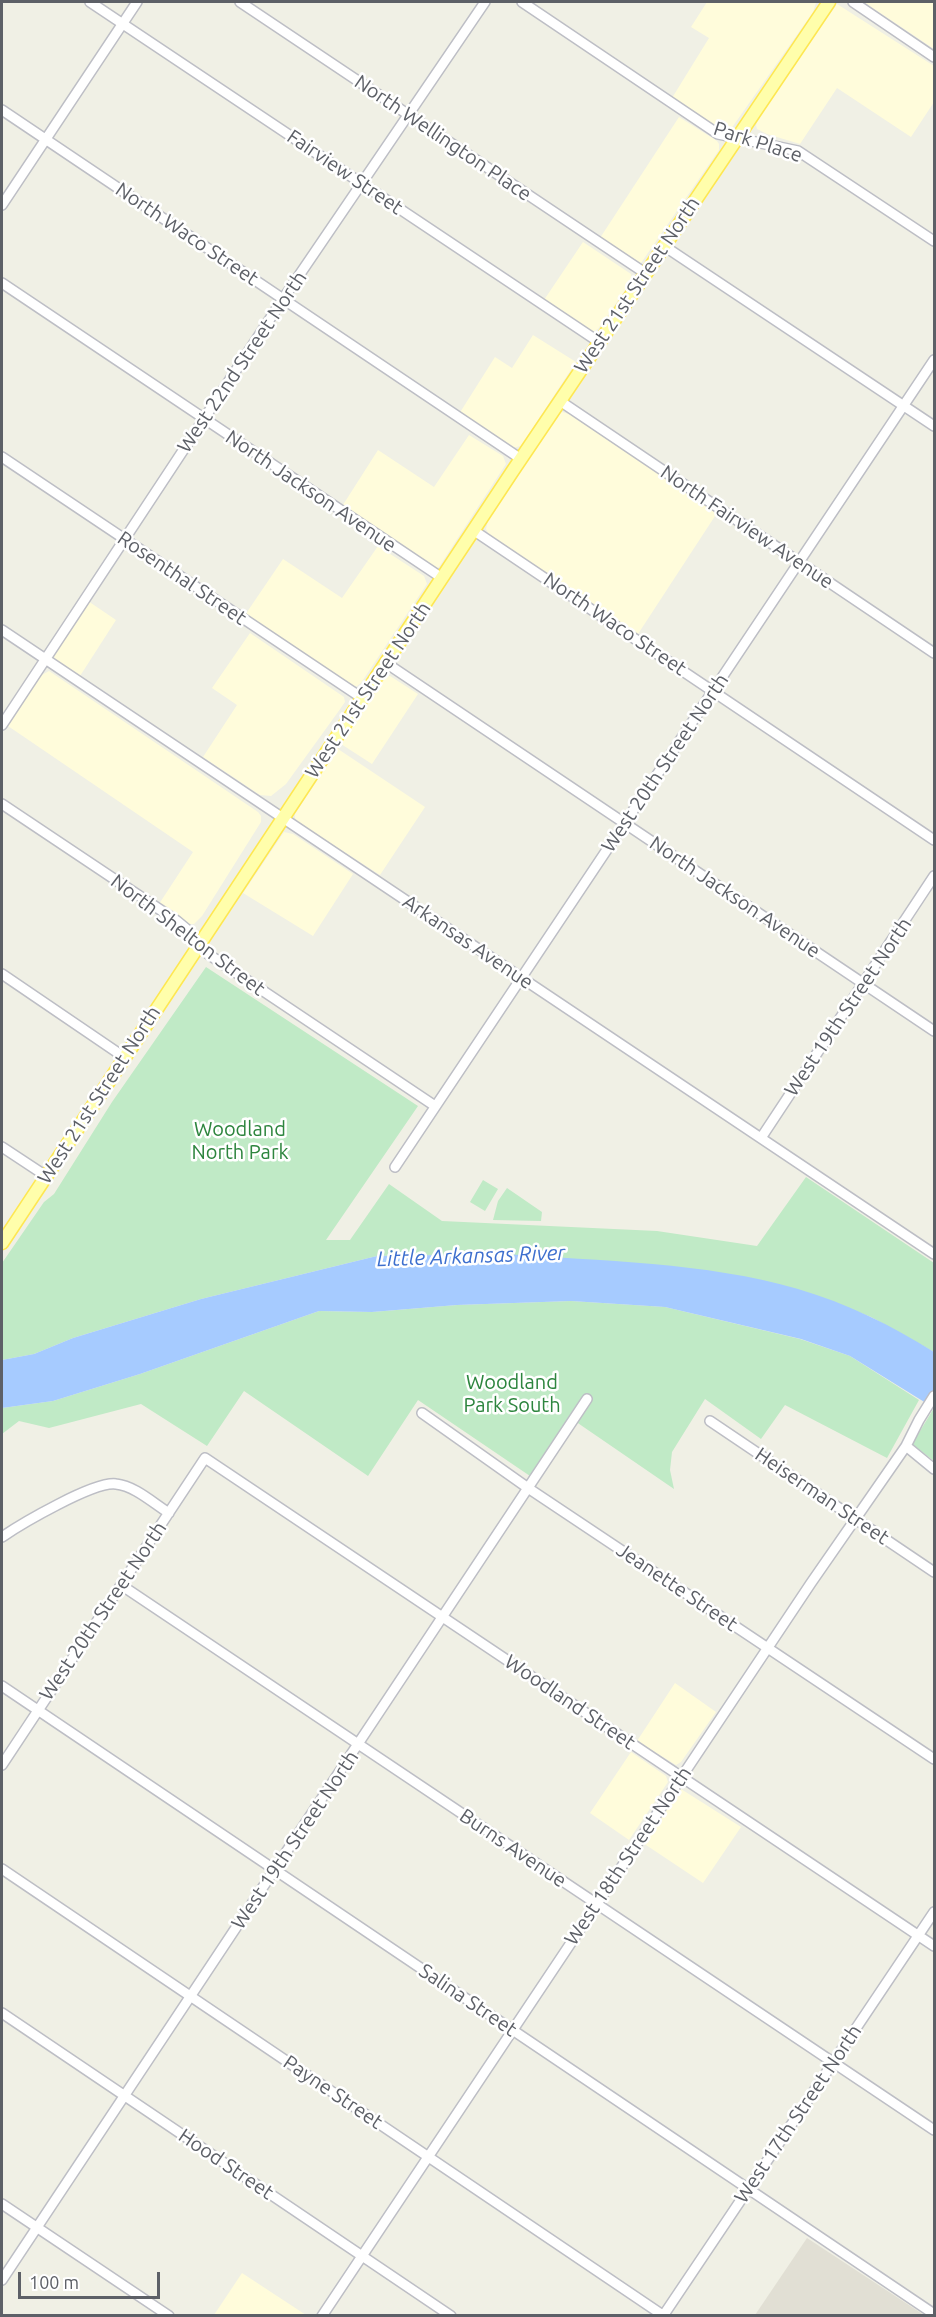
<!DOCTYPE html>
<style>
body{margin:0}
#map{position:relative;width:936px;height:2317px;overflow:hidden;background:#f0f0e5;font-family:Ubuntu,sans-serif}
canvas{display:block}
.frame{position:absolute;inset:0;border:3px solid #5d6067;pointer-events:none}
.scale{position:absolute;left:18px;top:2272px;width:142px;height:27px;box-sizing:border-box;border:3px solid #5d6067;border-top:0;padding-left:8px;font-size:18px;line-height:21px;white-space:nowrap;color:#5d6067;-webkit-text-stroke:4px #fff;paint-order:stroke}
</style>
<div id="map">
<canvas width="936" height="2317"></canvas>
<div class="frame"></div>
<div class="scale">100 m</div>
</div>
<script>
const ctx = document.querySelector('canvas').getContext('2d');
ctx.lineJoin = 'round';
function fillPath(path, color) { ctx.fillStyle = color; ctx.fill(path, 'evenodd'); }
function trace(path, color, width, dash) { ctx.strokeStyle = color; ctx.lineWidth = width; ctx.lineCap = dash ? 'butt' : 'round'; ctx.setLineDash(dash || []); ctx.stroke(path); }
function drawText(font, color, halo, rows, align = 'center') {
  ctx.font = font + ' Ubuntu,sans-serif'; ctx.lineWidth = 5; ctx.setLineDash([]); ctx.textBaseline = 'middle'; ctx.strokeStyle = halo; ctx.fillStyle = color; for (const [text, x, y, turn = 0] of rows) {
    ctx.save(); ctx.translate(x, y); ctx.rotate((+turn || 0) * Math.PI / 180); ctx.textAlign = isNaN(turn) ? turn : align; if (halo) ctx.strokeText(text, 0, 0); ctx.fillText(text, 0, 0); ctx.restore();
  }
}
fillPath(new Path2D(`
 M707,2H814L816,3L813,12L731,129L728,132L723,131L672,98L709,38L691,27Z
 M864,2H934V49Z
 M837,4L934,66V102L911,137L837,88L800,144L767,134L757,129L756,125L760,115Z
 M679,117L717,141L719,144V150L641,263L600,238Z
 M583,242L631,274L632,280L598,329L594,331H591L544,300Z
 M533,335L576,362L521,446L512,448L459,414L495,357L512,368Z
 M562,412L569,414L717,513L638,634L489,535L486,529L488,521L556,417Z
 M469,435L503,456L506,464L439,567L436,569L341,508L378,450L434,487Z
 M378,546L424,576L427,584L361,683L357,686L353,687L245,615L283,559L342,598Z
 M88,601L116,620L80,676L56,660L54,657L56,651Z
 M250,633L344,697L345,702L338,712L286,784L271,796L260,795L203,757L237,705L212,688Z
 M49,671L258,812L261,816V822L202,916L194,924H190L159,904L193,852L8,726L40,676Z
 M385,676H390L418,694L372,764L341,744Z
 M338,749L425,807L380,875L298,822L295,818V814Z
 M284,832L293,834L353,874L313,936L243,893Z
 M675,1683L716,1712L681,1762L676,1765L637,1741Z
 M631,1752L666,1776L668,1782L629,1840L590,1813Z
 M681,1789L741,1827L703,1883L643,1843Z
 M242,2273L306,2315H214Z`), '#fffcdb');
fillPath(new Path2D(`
 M807,2238L924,2315H755Z`), '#e1dfd4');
fillPath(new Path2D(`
 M206,967L418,1106L326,1240H350L389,1184L442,1221L657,1231L757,1246L806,1177L934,1263V1352L871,1317L799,1290L505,1254L377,1256L201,1299L73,1338L34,1354L2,1360V1263L44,1202L54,1194L112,1102Z
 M483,1180L498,1189L485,1211L470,1202Z
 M507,1188L542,1212L541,1221L493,1220L498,1201Z
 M571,1301L665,1307L800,1339L850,1356L919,1400L887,1458L785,1405L761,1439L705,1399L672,1452L670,1470L674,1489L569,1417L530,1476L418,1400L368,1476L244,1391L207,1446L141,1404L49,1428L19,1421L2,1434V1408L53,1401L140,1374L319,1311L372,1312L457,1305Z
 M934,1408V1461L912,1444Z`), '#c0eac6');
fillPath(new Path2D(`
 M505,1254C600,1261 706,1262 798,1289C846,1303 893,1326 934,1352V1408L850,1356L801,1339L665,1307L571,1301L457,1305L372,1312L319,1311L140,1374L53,1401L2,1408V1360L34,1354L73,1338L201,1299L377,1256Z`), '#a6cbff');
const minor = new Path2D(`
 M90,2L599,342
 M240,2L645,273
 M522,2L718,134L798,151L934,241
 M853,2L934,57
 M2,110L521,459
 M2,205L137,2
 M664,246L934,426
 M2,283L442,578
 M560,401L934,653
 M2,457L362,698
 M473,530L934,840
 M2,630L934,1254
 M386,663L934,1031
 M2,725L283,299L485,2
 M2,804L177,921L189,931L208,954L435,1106
 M2,974L124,1057
 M761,1138L934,876
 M2,1147L46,1176
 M395,1167L934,360
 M422,1413L528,1488L934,1759
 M710,1421L934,1572
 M906,1446L934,1469
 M2,1537C21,1524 94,1481 116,1484C135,1486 153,1503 169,1513
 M121,1585L934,2130
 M2,1686L934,2314
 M2,1765L205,1458L934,1946
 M2,1869L664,2316
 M2,2013L451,2316
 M2,2204L169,2316
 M2,2280L587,1399
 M322,2316L811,1583L906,1446L919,1420L934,1396
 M663,2316L934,1912`);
const major = new Path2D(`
 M2,1243L512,472L829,2`);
trace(minor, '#bdbec5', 12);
trace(major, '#fee751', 15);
trace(minor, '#fff', 9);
trace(major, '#fffeab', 12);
drawText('20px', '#5d6067', '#fff', [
 ["North Wellington Place",443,138,34],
 ["Park Place",758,142,18],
 ["Fairview Street",345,172,34],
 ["North Waco Street",187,234,34],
 ["West 21st Street North",637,285,-56],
 ["West 22nd Street North",242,362,-56],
 ["North Jackson Avenue",311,491,34],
 ["North Fairview Avenue",747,527,34],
 ["Rosenthal Street",182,578,34],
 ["North Waco Street",615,624,34],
 ["West 21st Street North",368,690,-56],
 ["West 20th Street North",665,763,-56],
 ["North Jackson Avenue",735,897,34],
 ["North Shelton Street",188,935,37],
 ["Arkansas Avenue",468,942,34],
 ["West 19th Street North",848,1007,-56],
 ["West 21st Street North",99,1095,-57],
 ["Heiserman Street",822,1496,34],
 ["Jeanette Street",677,1587,34],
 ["West 20th Street North",103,1611,-56],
 ["Woodland Street",570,1702,34],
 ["West 19th Street North",295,1840,-56],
 ["Burns Avenue",513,1848,34],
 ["West 18th Street North",628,1856,-56],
 ["Salina Street",468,2000,34],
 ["Payne Street",333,2092,34],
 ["West 17th Street North",798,2114,-56],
 ["Hood Street",226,2164,34]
]);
drawText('20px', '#2d853e', '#fff', [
 ["Woodland",240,1129],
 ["North Park",240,1152],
 ["Woodland",512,1382],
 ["Park South",512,1405]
]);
drawText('italic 21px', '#3d6fce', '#fff', [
 ["Little Arkansas River",471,1256,-2]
]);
</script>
